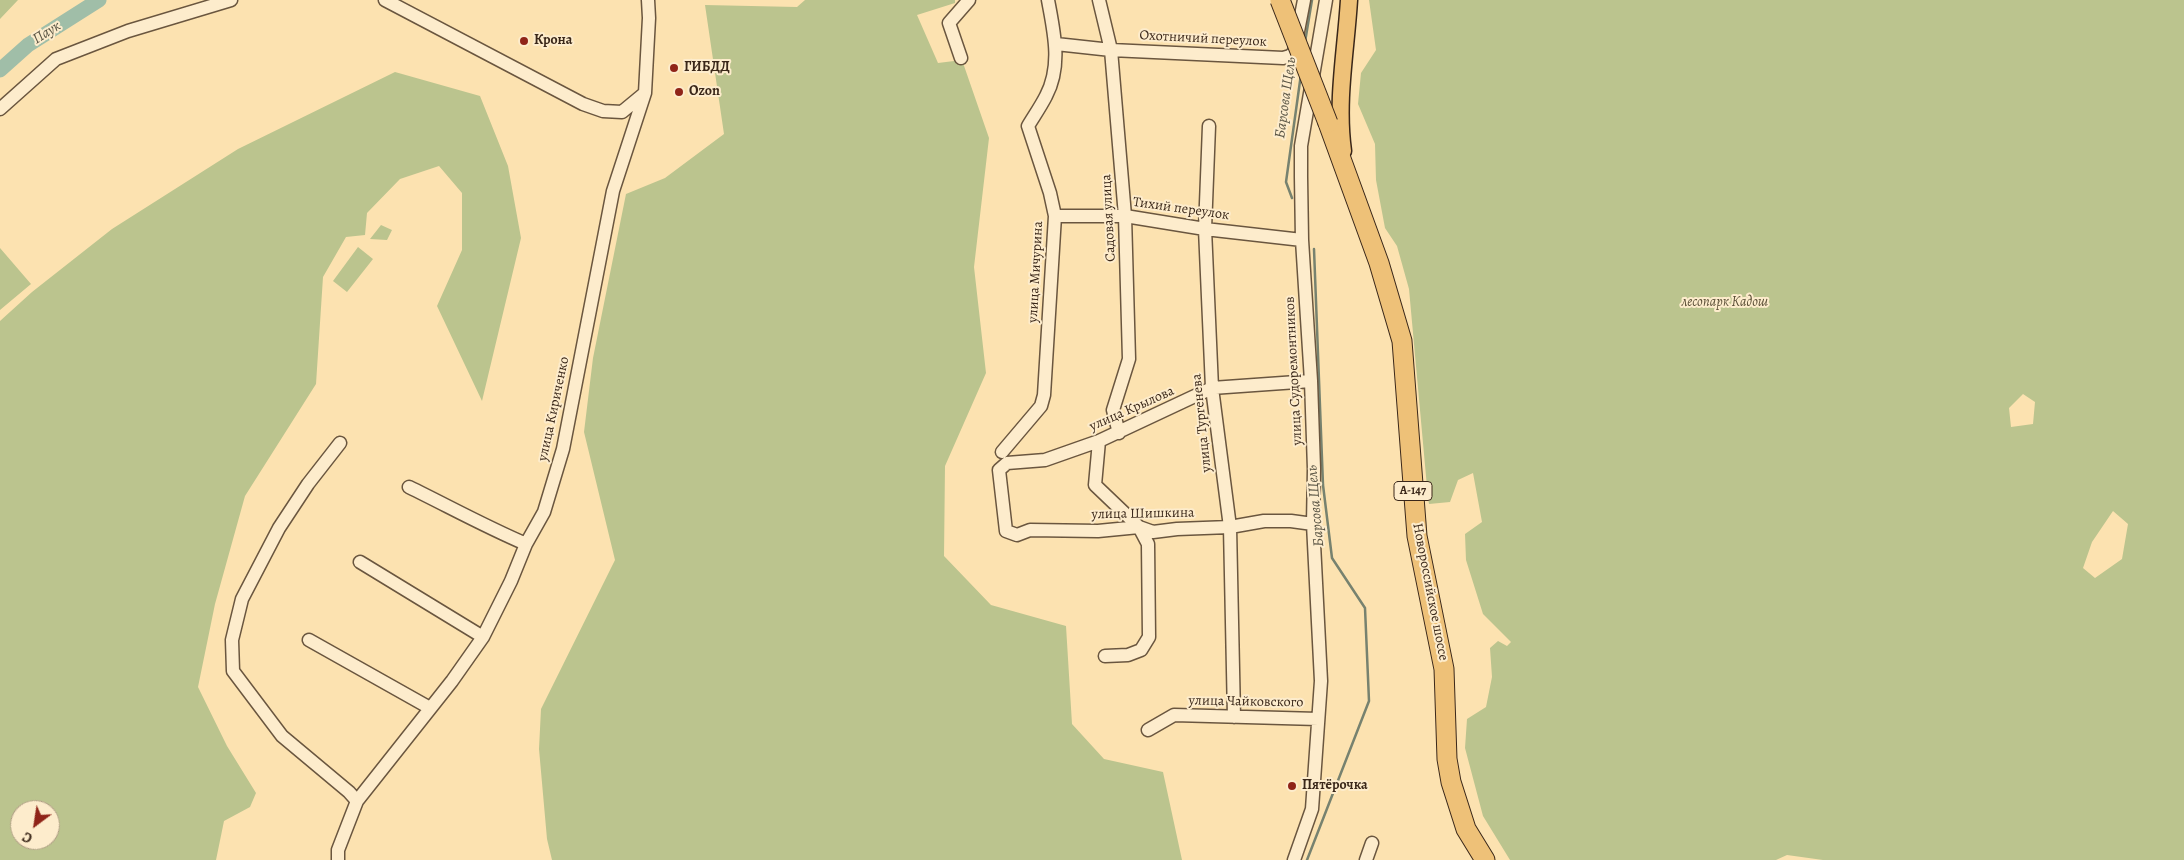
<!DOCTYPE html>
<meta charset="utf-8">
<style>
body{margin:0}
#map{position:relative;width:2184px;height:860px;overflow:hidden;background:#fce2b0;font-family:Alegreya,serif}
canvas{display:block}
.north{position:absolute;left:10px;top:800px;width:50px;height:50px;box-sizing:border-box;background:#fdeccc;border:1px solid #af9d84;border-radius:50%;rotate:211deg;font-size:14px;font-weight:700;line-height:20px;text-align:center;color:#3a2719}
.north::after{content:'';display:block;margin:auto;width:18px;height:22px;background:#8f2418;clip-path:polygon(50% 0,100% 100%,50% 72%,0 100%)}
</style>
<div id="map">
<canvas width="2184" height="860"></canvas>
<div class="north">С</div>
</div>
<script>
const ctx = document.querySelector('canvas').getContext('2d');
ctx.lineJoin = 'round';
function fillPath(path, color) { ctx.fillStyle = color; ctx.fill(path, 'evenodd'); }
function trace(path, color, width, dash) { ctx.strokeStyle = color; ctx.lineWidth = width; ctx.lineCap = dash ? 'butt' : 'round'; ctx.setLineDash(dash || []); ctx.stroke(path); }
function drawText(font, color, halo, rows, align = 'center') {
  ctx.font = font + ' Alegreya,serif'; ctx.lineWidth = 4; ctx.setLineDash([]); ctx.textBaseline = 'middle'; ctx.strokeStyle = halo; ctx.fillStyle = color; for (const [text, x, y, turn = 0] of rows) {
    ctx.save(); ctx.translate(x, y); ctx.rotate((+turn || 0) * Math.PI / 180); ctx.textAlign = isNaN(turn) ? turn : align; if (halo) ctx.strokeText(text, 0, 0); ctx.fillText(text, 0, 0); ctx.restore();
  }
}
fillPath(new Path2D(`
 M0,0H18L0,19Z
 M805,0H955V3L917,15L938,63L962,60L989,138L974,267L986,373L945,466L944,556L991,605L1066,626L1072,724L1104,759L1163,772L1182,860H552L547,839L539,749L541,709L615,560L584,432L593,358L626,194L665,178L724,134L705,5L797,7Z
 M1369,0H2184V860H1823L1787,855L1776,860H1510L1483,816L1465,748L1467,719L1486,707L1492,677L1490,648L1498,641L1507,646L1511,642L1483,614L1466,560L1465,534L1482,522L1473,473L1458,480L1450,502L1429,504L1428,498L1409,289L1397,246L1385,228L1376,180L1375,144L1358,104L1361,73L1376,50ZM2023,394L2035,402L2033,424L2011,427L2009,408ZM2113,511L2128,524L2122,559L2095,578L2083,568L2092,542Z
 M395,72L480,96L508,166L521,238L482,401L437,306L462,250V193L439,166L400,179L367,213L365,235L346,237L323,277L316,384L245,496L215,604L198,687L227,746L256,793L250,807L224,821L216,860H0V321L32,292L112,229L238,149ZM20,810H50V840H20Z
 M381,225L392,230L387,240L370,239Z
 M358,247L373,259L347,292L333,281Z
 M0,248L31,284L0,310Z`), '#bbc48e');
trace(new Path2D(`
 M1305,42L1312,0
 M1292,198L1286,182L1301,74
 M1307,860L1369,701L1365,608L1332,558L1323,485L1314,249`), '#77826f', 2.5);
trace(new Path2D(`
 M0,70L28,45L99,0`), '#a0bea8', 15);
const minor = new Path2D(`
 M385,0L583,104L603,111L622,112L645,93
 M1099,0L1111,50L1125,216L1129,359L1113,410L1119,433
 M1056,44L1111,50L1283,58L1290,56L1294,52L1304,0
 M961,58L949,23L969,0
 M0,109L56,59L128,31L231,0
 M1209,126L1205,229L1212,388L1230,527L1234,717
 M1055,216H1125L1205,229L1302,240
 M1311,381L1212,388L1099,441L1045,460L1007,463L999,470L1006,531L1017,535L1030,530L1098,531L1139,527L1153,532L1177,529L1230,527L1264,521H1291L1313,524
 M1099,441L1095,485L1139,527L1148,544L1149,637L1141,650L1128,655L1105,656
 M340,443L308,484L279,528L242,599L232,640L233,671L282,736L349,792L357,801
 M1002,452L1041,406L1044,395L1055,216L1050,193L1028,126C1034,116 1041,106 1046,96C1062,66 1054,32 1048,0
 M409,487C448,506 486,527 526,544
 M360,562L483,637
 M309,640L430,708
 M1148,730L1174,715L1318,719
 M338,860V850L357,801L452,681L483,637L511,581L526,544L544,512L563,449L613,191L645,93L649,18L648,0
 M1294,860L1312,809L1321,681L1313,524L1314,469L1311,381L1302,240L1301,177V146L1326,0
 M1366,860L1372,843`);
const major = new Path2D(`
 M1343,151C1336,101 1346,50 1349,0`);
const highway = new Path2D(`
 M1328,123L1379,263L1402,341L1417,536L1444,669L1447,759L1451,782L1466,829L1485,860`);
trace(minor, '#6a563f', 15);
trace(major, '#3a2719', 19);
trace(highway, '#3a2719', 21);
trace(minor, '#fdeccc', 12);
trace(major, '#eec178', 16);
trace(highway, '#eec178', 19);
const highwayBridge = new Path2D(`
 M1280,0L1328,123`);
trace(highwayBridge, '#3a2719', 21, []);
trace(highwayBridge, '#eec178', 19);
for (const [x, y, r, color] of [
 [524,41,5,"#8f2418"],
 [674,68,5,"#8f2418"],
 [679,92,5,"#8f2418"],
 [1292,786,5,"#8f2418"]
]) { const dot = new Path2D(); dot.arc(x, y, r, 0, 2 * Math.PI); ctx.fillStyle = color; ctx.fill(dot); trace(dot, '#fdeccc', 2); }
for (const [x, y, w] of [
 [1413,491,38]
]) { const box = new Path2D(); box.roundRect(x - w / 2, y - 9.5, w, 19, 4); ctx.fillStyle = '#fdeccc'; ctx.fill(box); trace(box, '#3a2719', 1); }
drawText('bold 12px', '#3a2719', null, [
 ["А-147",1413,491]
]);
drawText('14px', '#3a2719', '#fdeccc', [
 ["Охотничий переулок",1203,39,3],
 ["Тихий переулок",1181,209,8],
 ["Садовая улица",1109,218,-93],
 ["улица Мичурина",1036,272,-87],
 ["улица Судоремонтников",1294,371,-93],
 ["улица Кириченко",554,409,-78],
 ["улица Крылова",1132,409,-24],
 ["улица Тургенева",1202,423,-96],
 ["улица Шишкина",1143,514,-1],
 ["Новороссийское шоссе",1430,592,79],
 ["улица Чайковского",1246,702,1]
]);
drawText('bold 14px', '#3a2719', '#fdeccc', [
 ["Крона",534,41],
 ["ГИБДД",684,68],
 ["Ozon",689,92],
 ["Пятёрочка",1302,786]
], 'left');
drawText('italic 14px', '#5a4e36', '#fdeccc', [
 ["лесопарк Кадош",1725,303]
]);
drawText('italic 15px', '#595444', '#fdeccc', [
 ["Паук",47,33,-32],
 ["Барсова Щель",1286,98,-82],
 ["Барсова Щель",1316,506,-95]
]);
</script>
